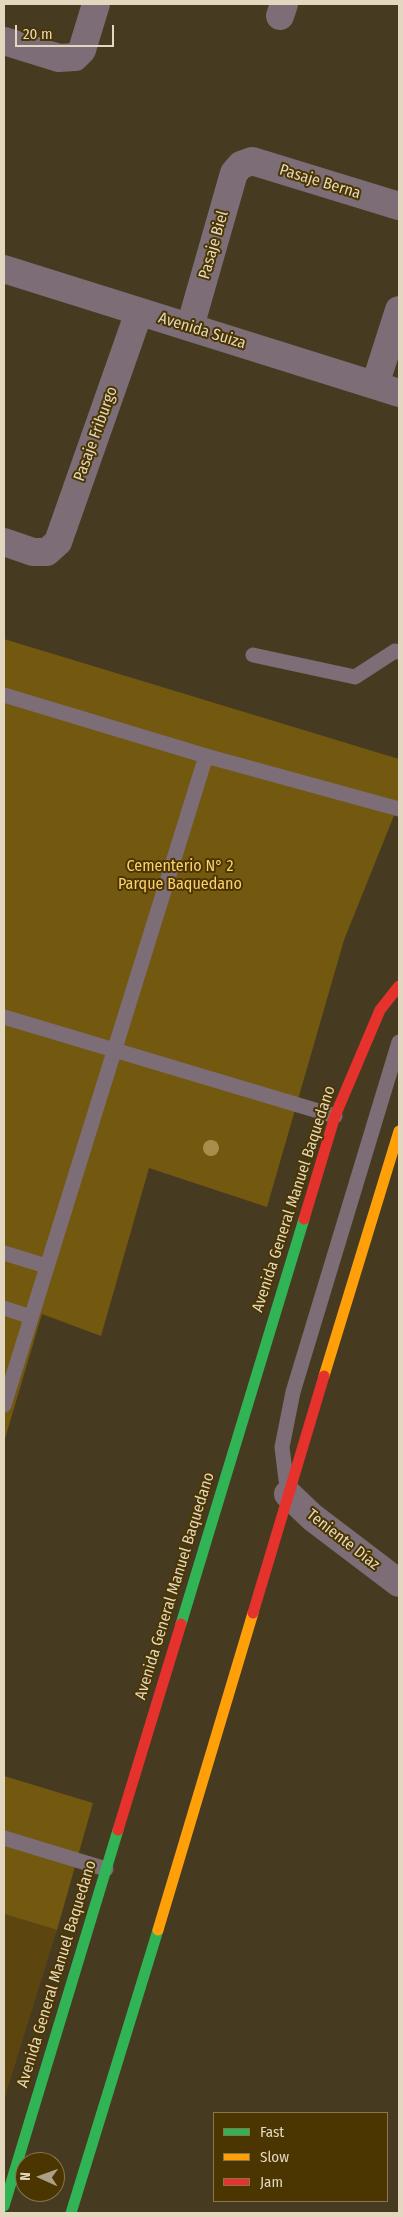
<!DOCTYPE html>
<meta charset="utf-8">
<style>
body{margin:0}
#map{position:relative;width:403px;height:2217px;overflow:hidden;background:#463b20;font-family:"Fira Sans Condensed",sans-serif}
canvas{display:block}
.frame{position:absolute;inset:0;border:5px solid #e3d7bf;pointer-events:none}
.legend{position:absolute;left:213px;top:2112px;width:175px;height:90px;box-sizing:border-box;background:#4b3602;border:1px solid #88764e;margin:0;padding:6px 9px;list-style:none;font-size:15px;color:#e3d7bf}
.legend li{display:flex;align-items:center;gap:10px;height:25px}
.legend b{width:25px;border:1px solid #88764e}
.north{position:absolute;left:15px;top:2152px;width:50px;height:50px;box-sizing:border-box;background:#4b3602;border:1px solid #88764e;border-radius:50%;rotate:272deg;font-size:14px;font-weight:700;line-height:20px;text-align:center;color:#e3d7bf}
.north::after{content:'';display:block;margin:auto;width:18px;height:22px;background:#aca087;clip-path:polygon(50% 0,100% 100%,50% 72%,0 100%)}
.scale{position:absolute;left:15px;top:25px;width:99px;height:22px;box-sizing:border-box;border:2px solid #e3d7bf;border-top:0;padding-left:6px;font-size:15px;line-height:18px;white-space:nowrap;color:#e3d7bf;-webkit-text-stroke:4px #4b3602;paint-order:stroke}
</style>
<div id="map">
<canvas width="403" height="2217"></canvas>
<div class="frame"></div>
<ul class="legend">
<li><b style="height:6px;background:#30b455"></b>Fast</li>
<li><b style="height:6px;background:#ff9f0a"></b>Slow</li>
<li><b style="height:6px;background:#e5322d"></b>Jam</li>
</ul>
<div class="north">N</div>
<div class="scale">20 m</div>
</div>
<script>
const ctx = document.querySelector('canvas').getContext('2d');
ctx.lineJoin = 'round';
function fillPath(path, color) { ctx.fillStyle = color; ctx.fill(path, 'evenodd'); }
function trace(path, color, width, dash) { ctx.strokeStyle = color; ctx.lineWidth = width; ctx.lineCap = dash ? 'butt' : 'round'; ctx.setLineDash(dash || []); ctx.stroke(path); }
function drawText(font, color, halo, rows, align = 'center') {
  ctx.font = font + ' "Fira Sans Condensed",sans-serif'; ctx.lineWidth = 4; ctx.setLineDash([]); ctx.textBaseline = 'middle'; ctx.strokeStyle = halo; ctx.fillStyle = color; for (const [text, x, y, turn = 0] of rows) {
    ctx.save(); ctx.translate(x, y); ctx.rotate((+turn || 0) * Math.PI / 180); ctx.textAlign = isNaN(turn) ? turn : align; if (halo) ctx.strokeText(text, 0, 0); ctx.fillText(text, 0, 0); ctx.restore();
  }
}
fillPath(new Path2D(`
 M4,1914L57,1930L4,2100Z`), '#5c450e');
fillPath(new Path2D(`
 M4,639L399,759V803L344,940L267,1207L149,1168L101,1336L42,1314L4,1442Z
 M4,1776L93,1803L57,1930L4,1914Z`), '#735810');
trace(new Path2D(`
 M253,655L355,677L395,651L399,652
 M4,695L206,756L399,809
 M4,1017L335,1116
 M4,1253L46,1266
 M4,1308L31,1317
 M4,1405L206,756
 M286,1480L282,1447L293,1392L399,1042
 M4,1838L106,1869`), '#7c6d76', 15);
trace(new Path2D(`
 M280,16L284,4
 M4,41L59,58L75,57L82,50L96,4
 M4,269L399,393
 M190,327L234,173L241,165L252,161L399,206
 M375,385L399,310
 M4,542L33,552H47L58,542L139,312
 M288,1494L312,1517L399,1583`), '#7c6d76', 28);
trace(new Path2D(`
 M181,1624L304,1219
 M4,2206L118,1830
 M71,2213L158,1930`), '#30b455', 11);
trace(new Path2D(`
 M324,1376L399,1131
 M158,1930L253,1613`), '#ff9f0a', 11);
trace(new Path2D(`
 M304,1219L335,1116L380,1010L399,986
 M253,1613L324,1376
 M118,1830L181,1624`), '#e5322d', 11);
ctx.fillStyle = '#aa8c4b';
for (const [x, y] of [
 [211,1148]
]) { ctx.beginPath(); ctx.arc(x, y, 8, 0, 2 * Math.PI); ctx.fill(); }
drawText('16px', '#e3d7bf', '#4b3602', [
 ["Pasaje Berna",320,182,17],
 ["Pasaje Biel",214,245,-74],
 ["Avenida Suiza",202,331,17],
 ["Pasaje Friburgo",96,434,-70],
 ["Avenida General Manuel Baquedano",294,1199,-72],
 ["Teniente Díaz",343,1540,38],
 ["Avenida General Manuel Baquedano",175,1586,-73],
 ["Avenida General Manuel Baquedano",57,1974,-73]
]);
drawText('16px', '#fccf6f', '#4b3602', [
 ["Cementerio N° 2",180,867],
 ["Parque Baquedano",180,885]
]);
</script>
